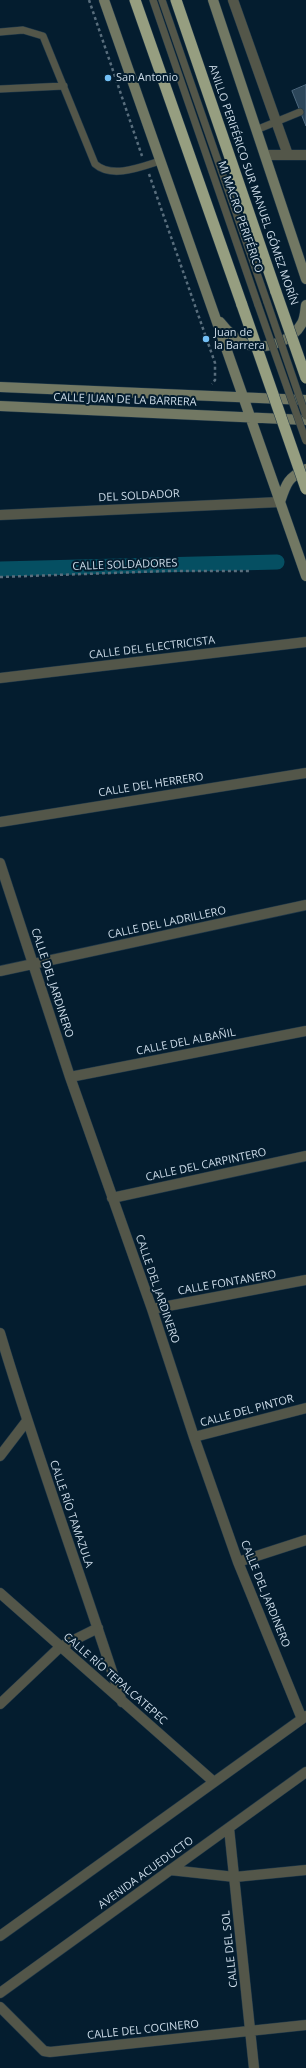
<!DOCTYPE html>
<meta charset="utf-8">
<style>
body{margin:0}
canvas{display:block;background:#041d2f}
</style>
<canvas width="306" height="2068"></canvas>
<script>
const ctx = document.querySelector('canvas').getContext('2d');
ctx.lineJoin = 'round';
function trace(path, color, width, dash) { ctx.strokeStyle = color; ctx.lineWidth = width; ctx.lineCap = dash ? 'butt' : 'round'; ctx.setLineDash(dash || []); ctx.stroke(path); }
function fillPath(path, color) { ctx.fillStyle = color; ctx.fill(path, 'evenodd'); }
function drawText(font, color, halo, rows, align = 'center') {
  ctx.font = font + ' "Open Sans",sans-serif'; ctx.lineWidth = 4; ctx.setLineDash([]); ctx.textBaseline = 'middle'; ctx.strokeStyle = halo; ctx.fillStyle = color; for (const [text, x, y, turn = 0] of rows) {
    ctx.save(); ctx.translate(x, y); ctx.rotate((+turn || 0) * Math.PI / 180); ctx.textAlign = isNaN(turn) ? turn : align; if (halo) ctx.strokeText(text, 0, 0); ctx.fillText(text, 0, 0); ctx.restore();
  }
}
trace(new Path2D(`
 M0,569L277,562`), '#054f62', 15);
const building = new Path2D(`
 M306,85V126L292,91Z`);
fillPath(building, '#2c465a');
trace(building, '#4e697f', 1);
const service = new Path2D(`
 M153,0L258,305
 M162,0L267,302
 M0,32L23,30L43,36L95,164C112,179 141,167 160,161
 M0,89L64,86
 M256,130L300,112`);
const minor = new Path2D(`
 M233,0L288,155
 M265,155H306
 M0,515L280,502
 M0,678L306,642
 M0,822L306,773
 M0,863L70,1077L152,1309L194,1437L238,1562L302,1719
 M0,971L306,905
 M70,1077L306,1031
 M112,1198L306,1156
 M152,1309L306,1280
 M0,1333C37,1457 82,1578 122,1702
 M194,1437L306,1408
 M0,1456L26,1422
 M238,1562L306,1540
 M0,1593L214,1782
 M0,1704L60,1647L98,1628
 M229,1828L254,2068
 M170,1870L235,1877L306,1870
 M0,1936L306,1716
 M0,1993L306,1772
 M0,2007L44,2051L50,2052L306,2025`);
const secondary = new Path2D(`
 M104,0L306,576
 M213,0L306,279
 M220,322C227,331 235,339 246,344C264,351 293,341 302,323C305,318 305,311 306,305
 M0,387L306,400
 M0,406L306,420
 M280,502C286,484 288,477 306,469`);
const trunk = new Path2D(`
 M135,0L242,305
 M176,0L276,292`);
trace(service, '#203849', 8);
trace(minor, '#203849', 11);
trace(secondary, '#203849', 11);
trace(trunk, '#203849', 12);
trace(new Path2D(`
 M89,0L142,156
 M149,174L215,363V380L212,384
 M0,577L168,571H251`), '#596e7d', 2.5, [3, 3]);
trace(service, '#535649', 7);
trace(minor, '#535649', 10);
trace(secondary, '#727863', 10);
trace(trunk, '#969e80', 11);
const serviceBridge = new Path2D(`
 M267,302L306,416
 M258,305L306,441`);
const trunkBridge = new Path2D(`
 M276,292L306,378
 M242,305L306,489`);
trace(serviceBridge, '#203849', 8, []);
trace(trunkBridge, '#203849', 12, []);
trace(serviceBridge, '#535649', 7);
trace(trunkBridge, '#969e80', 11);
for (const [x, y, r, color] of [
 [108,78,4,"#73c0f6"],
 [206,339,4,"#73c0f6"]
]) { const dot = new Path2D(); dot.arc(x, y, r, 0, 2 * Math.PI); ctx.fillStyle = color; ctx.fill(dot); trace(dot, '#041d2f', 1.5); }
drawText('11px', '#cddce9', '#041d2f', [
 ["San Antonio",116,78],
 ["Juan de",214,333],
 ["la Barrera",214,346]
], 'left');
drawText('11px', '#cddce9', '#041d2f', [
 ["ANILLO PERIFÉRICO SUR MANUEL GÓMEZ MORÍN",253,185,71],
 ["MI MACRO PERIFÉRICO",240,217,71],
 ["CALLE JUAN DE LA BARRERA",125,400,2],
 ["DEL SOLDADOR",139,496,-3],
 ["CALLE SOLDADORES",125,565,-2],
 ["CALLE DEL ELECTRICISTA",152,648,-7],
 ["CALLE DEL HERRERO",151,785,-9],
 ["CALLE DEL LADRILLERO",167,923,-12],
 ["CALLE DEL JARDINERO",52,983,72],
 ["CALLE DEL ALBAÑIL",186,1042,-11],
 ["CALLE DEL CARPINTERO",206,1165,-12],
 ["CALLE FONTANERO",227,1283,-10],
 ["CALLE DEL JARDINERO",157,1289,71],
 ["CALLE DEL PINTOR",247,1411,-15],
 ["CALLE RÍO TAMAZULA",71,1514,71],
 ["CALLE DEL JARDINERO",265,1594,68],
 ["CALLE RÍO TEPALCATEPEC",115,1679,41],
 ["AVENIDA ACUEDUCTO",146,1873,-36],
 ["CALLE DEL SOL",230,1949,-96],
 ["CALLE DEL COCINERO",143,2030,-6]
]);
</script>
